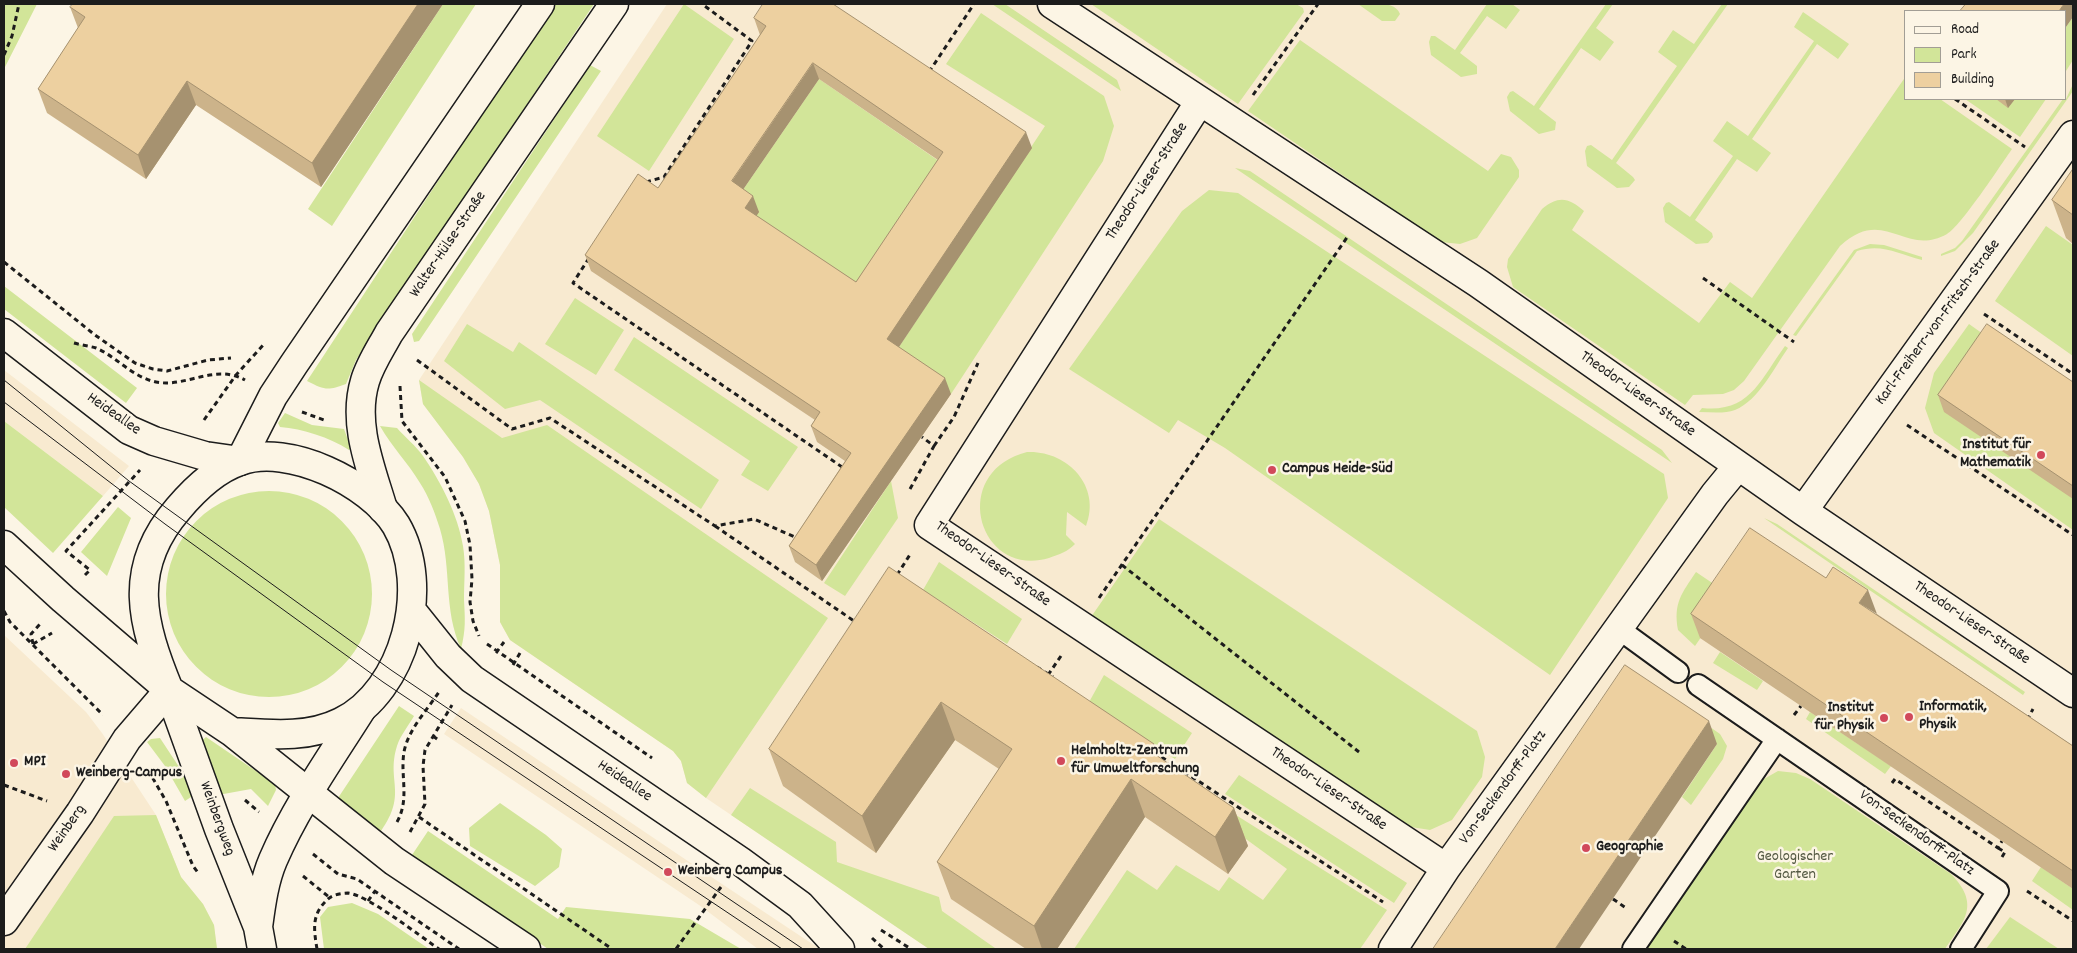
<!DOCTYPE html>
<meta charset="utf-8">
<style>
body{margin:0}
#map{position:relative;width:2077px;height:953px;overflow:hidden;background:#fcf5e5;font-family:Dekko,sans-serif}
canvas{display:block}
.frame{position:absolute;inset:0;border:5px solid #1c1c1c;pointer-events:none}
.legend{position:absolute;left:1904px;top:10px;width:162px;height:90px;box-sizing:border-box;background:#fcf5e5;border:1px solid #a29e95;margin:0;padding:6px 9px;list-style:none;font-size:15px;color:#1c1c1c}
.legend li{display:flex;align-items:center;gap:10px;height:25px}
.legend b{width:25px;border:1px solid #a29e95}
</style>
<div id="map">
<canvas width="2077" height="953"></canvas>
<div class="frame"></div>
<ul class="legend">
<li><b style="height:6px;background:#fcf5e5"></b>Road</li>
<li><b style="height:14px;background:#d2e599"></b>Park</li>
<li><b style="height:14px;background:#edd0a0"></b>Building</li>
</ul>
</div>
<script>
const ctx = document.querySelector('canvas').getContext('2d');
ctx.lineJoin = 'round';
function fillPath(path, color) { ctx.fillStyle = color; ctx.fill(path, 'evenodd'); }
function trace(path, color, width, dash) { ctx.strokeStyle = color; ctx.lineWidth = width; ctx.lineCap = dash ? 'butt' : 'round'; ctx.setLineDash(dash || []); ctx.stroke(path); }
function drawText(font, color, halo, rows, align = 'center') {
  ctx.font = font + ' Dekko,sans-serif'; ctx.lineWidth = 5; ctx.setLineDash([]); ctx.textBaseline = 'middle'; ctx.strokeStyle = halo; ctx.fillStyle = color; for (const [text, x, y, turn = 0] of rows) {
    ctx.save(); ctx.translate(x, y); ctx.rotate((+turn || 0) * Math.PI / 180); ctx.textAlign = isNaN(turn) ? turn : align; if (halo) ctx.strokeText(text, 0, 0); ctx.fillText(text, 0, 0); ctx.restore();
  }
}
fillPath(new Path2D(`
 M667,4H2073V949H929L706,798L687,783L681,761L673,751L510,640L500,622V565L489,511L479,484L463,457L423,404L419,380ZM1906,11H2066V99H1906Z
 M4,370L129,466L103,496L4,421Z
 M4,635L86,712L102,733L156,815L181,877L203,904L214,925L217,949H4Z
 M461,708L716,880L820,949H758L699,905L444,734Z`), '#f8ead0');
fillPath(new Path2D(`
 M4,4H37L4,69Z
 M443,4H476L332,226L308,209Z
 M554,4H594L356,360L346,384C327,391 325,390 307,381Z
 M684,4L734,39L649,171L597,136Z
 M992,4H1005L1117,80L1121,91Z
 M1091,4H1296L1303,8L1304,12L1238,104Z
 M1358,4C1372,4 1395,0 1400,14L1395,21H1382Z
 M1487,4H1512L1520,10L1506,29L1487,16L1460,53L1477,66V74L1461,77L1431,55L1429,42L1431,36H1435L1455,50Z
 M1606,4H1613L1596,28L1614,42L1600,61L1581,48L1539,109L1556,122L1555,130L1539,134L1510,111L1507,97L1510,92L1513,91L1534,106Z
 M1722,4H1728L1616,163L1633,177L1635,180L1629,187L1617,188L1587,166L1585,151L1587,146L1591,145L1612,160L1677,66L1658,52L1673,30L1694,44Z
 M1803,12L1849,44L1838,59L1817,44L1752,139L1771,153L1757,172L1737,159L1695,220L1712,233L1713,237L1708,243L1696,244L1665,222L1663,208L1666,203L1669,202L1690,217L1733,156L1713,141L1727,121L1748,136L1814,41L1794,27Z
 M981,13L1104,96L1114,126L1103,161L951,394L893,356L1045,126L946,64Z
 M2073,17V60L2066,71V27Z
 M1300,40L1488,171L1501,154L1511,157L1519,170V177L1477,238L1460,244L1441,242L1248,111Z
 M590,65L601,71L419,341L414,342L412,334Z
 M1906,76V99H1940L2012,149C2000,166 1961,226 1947,234C1904,258 1885,205 1840,246L1744,381L1734,390L1723,394L1693,395L1685,405L1513,287L1507,267L1508,259L1542,209C1559,195 1569,198 1584,211L1572,230L1699,323L1730,282L1752,298Z
 M819,79L949,168L861,298L751,224L738,197Z
 M2073,84V91L1973,233L1955,251L1941,256V254L1955,248L1962,241L2063,99H2066Z
 M1965,99H2046L2020,137Z
 M1235,168L1250,171L1662,450L1672,463Z
 M1209,190L1238,193L1664,474L1668,498L1550,675L1225,448L1178,420L1169,433L1069,369L1182,211Z
 M2046,226L2073,245V356L1995,301Z
 M1870,244L1884,245L1922,257V260C1898,254 1882,243 1857,251L1796,336L1793,335L1854,250Z
 M4,286L137,388L126,403L4,309Z
 M575,298L624,330L596,375L545,344Z
 M467,324L513,352L519,342L719,480L701,509L540,400L505,409L444,361Z
 M1969,324L1993,341L2073,499V530L1934,433L1925,408L1934,373Z
 M634,337L798,447L768,491L741,475L750,461L614,370Z
 M1785,346L1788,348C1774,368 1759,400 1735,410C1724,414 1711,412 1699,412L1702,408C1750,413 1760,380 1785,346Z
 M419,380L502,438L547,425L828,618L706,798L687,783L681,761L673,751L510,640L500,622V565L489,511L479,484L463,457L423,404Z
 M285,413L312,425L344,429L351,448L349,450C329,437 303,429 280,427L278,423Z
 M4,421L103,496L53,553L4,507Z
 M380,426L397,428C405,437 416,446 423,456C441,482 458,515 463,546C466,564 464,582 464,600C465,619 466,629 461,649C443,609 452,570 440,529C435,513 429,497 420,483C408,463 392,447 380,426Z
 M1027,452C1066,450 1102,485 1086,526L1067,512L1066,535L1075,544C1067,552 1060,554 1049,558C978,579 948,472 1027,452Z
 M891,481L898,518L845,596L824,583Z
 M166 594a103 103 0 1 1 206 0a103 103 0 1 1-206 0Z
 M118,507L131,518L107,576L81,552Z
 M1764,518L1777,524L2025,692L2023,695Z
 M1159,519L1477,731L1485,757L1482,777L1452,820L1430,830L1405,826L1091,617Z
 M939,562L1022,619L1007,644L923,590Z
 M1696,572L1730,595L1695,646L1678,630C1673,603 1682,593 1696,572Z
 M1720,652L1763,681L1757,690L1713,663Z
 M1104,675L1192,733L1175,759L1088,704Z
 M399,706L414,716C409,725 400,736 397,746C386,781 408,793 381,831L339,803L338,798Z
 M1683,708L1720,734L1727,746L1723,759L1691,805L1682,797L1717,744Z
 M1810,712L1891,766L1885,774L1806,719Z
 M206,737L275,784L276,790L268,806L251,789L218,795L200,742Z
 M160,738L185,776L194,795L185,801L165,766L147,742L151,739Z
 M1778,771L1796,773L1810,779L1951,874C1981,905 1964,921 1945,949H1646L1664,914L1752,791L1764,779Z
 M1239,775L1407,883L1394,903L1225,794Z
 M750,788L836,842L837,862L939,897L942,911L995,948L1001,949H929L731,815Z
 M500,803L546,835L562,849L559,867L535,886L470,846L469,828Z
 M1220,805L1387,910L1360,949H1074L1127,870L1157,890L1176,865L1219,891L1229,877L1263,900L1287,869L1213,815Z
 M156,815L181,877L203,904L214,925L217,949H25L114,816Z
 M428,831L558,919L566,907L690,919L741,949H548L412,855Z
 M2041,867L2073,889V910L2032,881Z
 M352,903L378,914L429,949H324L320,917L328,907Z
 M2010,917L2059,949H1986Z`), '#d2e599');
const service = new Path2D(`
 M1619,629L1678,672
 M1698,685L1998,891L1961,949
 M1633,949L1777,739`);
const minor = new Path2D(`
 M1052,4L1478,283L1803,511L2073,693
 M1200,101L929,525L1446,868
 M1803,511L2073,135
 M4,921L80,813L127,739L169,690
 M1393,949L1446,868L1715,494L1738,466`);
const tertiary = new Path2D(`
 M240,461L273,396L294,364L540,4
 M383,509C371,468 352,424 365,381C370,364 381,348 389,333L614,4
 M169,690L219,829L258,927L262,949
 M258,927C261,905 264,881 273,860C296,807 330,759 361,710`);
const secondary = new Path2D(`
 M4,333L129,430L154,441L205,456L240,461
 M4,545L63,599L169,690L232,732L394,861L526,949
 M412,611L448,656L472,679L740,861L800,905L840,949
 M169,690C142,624 126,569 178,509C194,490 216,469 240,461C288,443 370,483 396,525C432,586 405,691 341,722C307,739 268,734 232,732`);
trace(service, '#1c1c1c', 24);
trace(minor, '#1c1c1c', 31);
trace(tertiary, '#1c1c1c', 31);
trace(secondary, '#1c1c1c', 31);
trace(new Path2D(`
 M4,55L12,36L19,4
 M929,72L974,4
 M1253,95L1318,4
 M1955,99L2025,147
 M646,182L664,177L752,41L702,4
 M589,258L573,283L845,469
 M4,262L95,335L135,363L153,369L167,371L208,360L231,358
 M1703,278L1794,342
 M1984,314L2073,374
 M74,343C81,345 89,346 96,348C117,357 132,377 156,382C186,388 215,363 245,380
 M417,360L512,429L550,418L715,526L754,519L797,538
 M400,386L402,421L445,477L465,521L470,545L472,579L470,602L473,621L479,636
 M302,412L327,421
 M204,420L236,375L265,343
 M1907,425L2073,535
 M934,446L954,417L978,363
 M910,489L934,446L922,437
 M715,526L857,623
 M1122,565L1359,752
 M85,575L90,570L66,551L140,470
 M897,575L911,553
 M1099,598L1348,236
 M4,611L10,622L103,715
 M33,644L52,633
 M33,644L31,634L40,624
 M487,644L652,758
 M496,653L504,642
 M513,665L520,653
 M1037,667L1053,677
 M1048,675L1063,653
 M1794,715L1801,706
 M2027,720L2033,709
 M433,736L440,741
 M1154,752L1383,902
 M148,770L166,801L193,866L199,874
 M1892,783L1895,779L1998,848L2002,841
 M4,785L47,801
 M245,800L259,812
 M419,817L612,949
 M397,822C410,799 400,776 404,752C408,730 427,710 439,692
 M410,832L425,804L423,766L425,750L452,705
 M1998,848L2005,852L2002,857
 M313,854L338,874L357,879L459,949
 M303,876L329,897
 M2027,891L2073,921
 M1613,899L1626,908
 M368,901L375,891
 M881,930L911,949
 M872,938L884,949
 M1674,941L1686,949
 M317,949C314,930 311,915 327,900C331,895 341,893 348,893C368,895 421,937 439,949
 M676,949L721,887`), '#1c1c1c', 3, [5, 4]);
trace(service, '#fcf5e5', 20);
trace(minor, '#fcf5e5', 28);
trace(tertiary, '#fcf5e5', 28);
trace(secondary, '#fcf5e5', 28);
trace(new Path2D(`
 M4,380L129,481L391,670L803,949
 M4,402L165,524L383,682L782,949`), '#1c1c1c', 1);
fillPath(new Path2D(`
 M443,4L321,187L196,105L146,179L47,113L38,89L78,28L70,7Z
 M754,18L1032,148L898,347L951,394L822,581L795,562L789,546L845,461L817,442L811,426L815,420L591,271L585,255L658,188L760,35ZM819,79L938,160L856,282L756,216L759,212L743,189Z
 M1996,99H2015L2008,108Z
 M2073,169V244L2066,238L2052,200Z
 M2073,382V499L1944,412L1938,395Z
 M889,567L1159,757L1234,808L1248,846L1228,874L1145,817L1057,949H1026L951,899L937,862L999,769L955,740L876,853L783,786L769,749Z
 M1691,614H1877L2073,746V889L1700,638Z`), '#ccb38a');
fillPath(new Path2D(`
 M418,4H443L321,187L312,163Z
 M2064,4H2073V17L2066,27V11H2059Z
 M813,63L819,79L738,197L732,181Z
 M187,81L196,105L146,179L138,155Z
 M2005,99H2015L2008,108Z
 M1026,132L1032,148L893,356L887,339Z
 M753,196L759,212L751,224L745,208Z
 M945,378L951,394L822,581L816,565Z
 M1868,590L1877,614L1859,603Z
 M941,702L955,740L876,853L862,816Z
 M1709,721L1717,744L1579,949H1555Z
 M1154,744L1168,782L1150,751Z
 M1131,779L1145,817L1057,949H1042L1034,926Z
 M1234,808L1248,846L1228,874L1215,837Z`), '#a69270');
const building = new Path2D(`
 M73,4H418L312,163L187,81L138,155L38,89L85,17L70,7Z
 M763,4H833L1026,132L887,339L945,378L816,565L789,546L851,453L811,426L820,412L585,255L638,174L658,188L766,26L754,18ZM813,63L943,152L856,282L745,208L753,196L732,181Z
 M1966,4H2064L2059,11H1960Z
 M2073,169V215L2052,200Z
 M1987,324L2073,382V486L1938,395Z
 M1750,528L1826,578L1833,567L1868,590L1859,603L2073,746V871L1691,614Z
 M889,567L1154,744L1150,751L1234,808L1215,837L1131,779L1034,926L937,862L1012,749L941,702L862,816L769,749Z
 M1625,665L1709,721L1555,949H1433Z`);
fillPath(building, '#edd0a0');
trace(building, '#a69270', 1);
for (const [x, y, r, color] of [
 [2041,455,5,"#d1495b"],
 [1272,470,5,"#d1495b"],
 [1909,717,5,"#d1495b"],
 [1884,718,5,"#d1495b"],
 [1061,761,5,"#d1495b"],
 [14,763,5,"#d1495b"],
 [66,774,5,"#d1495b"],
 [1586,848,5,"#d1495b"],
 [668,872,5,"#d1495b"]
]) { const dot = new Path2D(); dot.arc(x, y, r, 0, 2 * Math.PI); ctx.fillStyle = color; ctx.fill(dot); trace(dot, '#fcf5e5', 2); }
drawText('16px', '#1c1c1c', '#fcf5e5', [
 ["Theodor-Lieser-Straße",1148,182,-57],
 ["Walter-Hülse-Straße",449,245,-56],
 ["Karl-Freiherr-von-Fritsch-Straße",1939,323,-54],
 ["Theodor-Lieser-Straße",1637,395,35],
 ["Heideallee",113,415,35],
 ["Theodor-Lieser-Straße",992,565,35],
 ["Theodor-Lieser-Straße",1971,624,34],
 ["Heideallee",624,782,34],
 ["Von-Seckendorff-Platz",1504,788,-54],
 ["Theodor-Lieser-Straße",1328,790,34],
 ["Weinbergweg",216,819,70],
 ["Weinberg",68,829,-55],
 ["Von-Seckendorff-Platz",1916,834,35]
]);
drawText('bold 16px', '#1c1c1c', '#fcf5e5', [
 ["Institut für",2031,446,"right"],
 ["Mathematik",2031,464,"right"],
 ["Campus Heide-Süd",1282,470],
 ["Informatik,",1919,708],
 ["Physik",1919,726],
 ["Institut",1874,709,"right"],
 ["für Physik",1874,727,"right"],
 ["Helmholtz-Zentrum",1071,752],
 ["für Umweltforschung",1071,770],
 ["MPI",24,763],
 ["Weinberg-Campus",76,774],
 ["Geographie",1596,848],
 ["Weinberg Campus",678,872]
], 'left');
drawText('16px', '#535842', '#fcf5e5', [
 ["Geologischer",1795,858],
 ["Garten",1795,876]
]);
</script>
